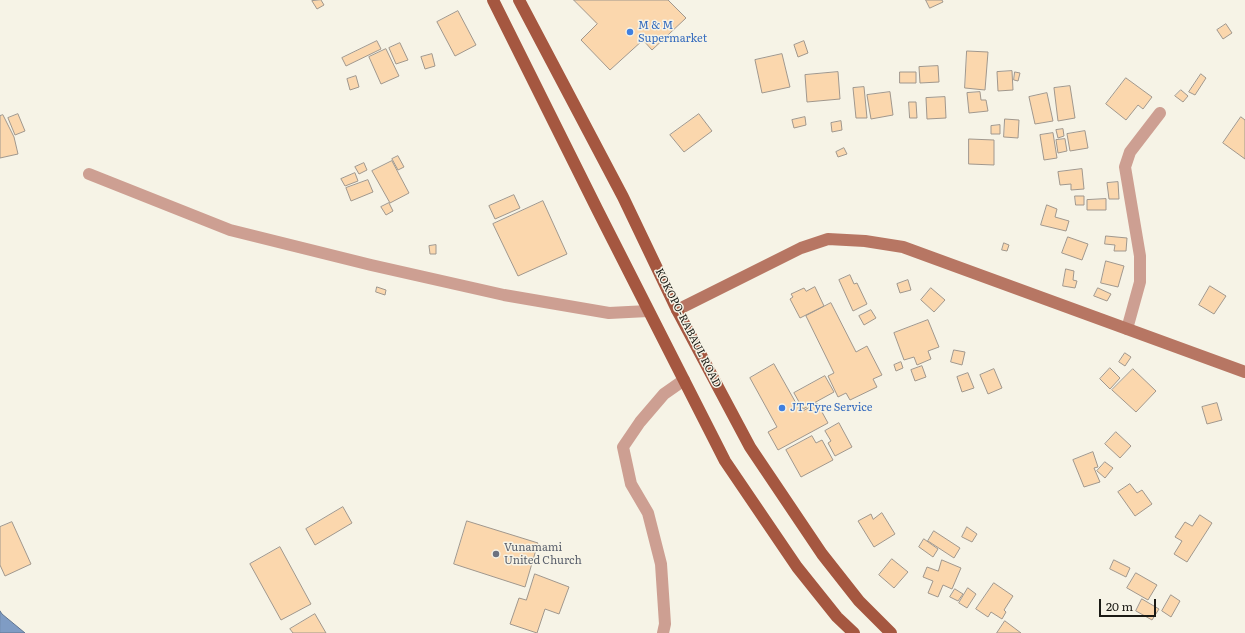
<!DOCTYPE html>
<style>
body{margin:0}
#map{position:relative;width:1245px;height:633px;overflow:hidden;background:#f6f3e6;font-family:Literata,serif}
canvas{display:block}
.scale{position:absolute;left:1099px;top:599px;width:57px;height:18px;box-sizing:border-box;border:2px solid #1b1a15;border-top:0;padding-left:5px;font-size:12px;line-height:14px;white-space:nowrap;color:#1b1a15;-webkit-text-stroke:3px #f6f3e6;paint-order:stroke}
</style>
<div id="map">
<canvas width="1245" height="633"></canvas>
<div class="scale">20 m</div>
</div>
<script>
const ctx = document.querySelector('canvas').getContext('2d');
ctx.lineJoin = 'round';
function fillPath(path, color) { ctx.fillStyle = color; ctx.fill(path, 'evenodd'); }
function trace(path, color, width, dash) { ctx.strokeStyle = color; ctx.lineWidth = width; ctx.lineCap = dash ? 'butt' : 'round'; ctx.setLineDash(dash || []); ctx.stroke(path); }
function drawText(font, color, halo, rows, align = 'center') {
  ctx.font = font + ' Literata,serif'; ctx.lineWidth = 3; ctx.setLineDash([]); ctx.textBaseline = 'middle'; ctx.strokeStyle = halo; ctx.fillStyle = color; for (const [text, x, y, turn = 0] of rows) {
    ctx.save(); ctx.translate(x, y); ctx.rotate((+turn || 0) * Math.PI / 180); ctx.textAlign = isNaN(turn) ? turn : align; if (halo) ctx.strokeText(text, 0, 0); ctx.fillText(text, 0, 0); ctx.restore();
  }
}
const water = new Path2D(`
 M0,611L2,614L25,633H0Z`);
fillPath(water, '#7f9cc4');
trace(water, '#617590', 1);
const building = new Path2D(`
 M321,0L324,5L317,9L312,1Z
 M574,0H668L686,18L652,50L643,40L610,70L581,40L597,24Z
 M926,0H942L943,2L930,8Z
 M458,11L476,45L455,56L437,22Z
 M1226,24L1232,33L1223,39L1217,30Z
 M377,41L381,49L346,66L342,58Z
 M804,41L808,53L798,57L794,45Z
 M400,43L408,60L396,64L389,48Z
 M386,49L399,76L381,84L369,57Z
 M967,51L988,52L985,90L965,88Z
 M432,54L435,66L425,69L421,57Z
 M782,54L790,87L762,93L755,60Z
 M938,66L939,82L920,83L919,67Z
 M1012,71L1013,90L998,91L997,72Z
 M838,72L840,99L807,102L805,75Z
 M900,72H916V83H900Z
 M1015,72L1020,73L1018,81L1014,80Z
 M1201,74L1206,78L1195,95L1189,92Z
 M356,76L359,87L350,90L347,79Z
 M1126,78L1152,97L1143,109L1138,105L1126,120L1106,104Z
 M1070,86L1075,118L1058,121L1054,88Z
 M864,87L867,118H856L853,88Z
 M1181,90L1188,96L1183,102L1175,96Z
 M890,92L893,115L871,119L867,95Z
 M980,92L981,100H986L988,111L969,113L967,93Z
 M1047,93L1053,121L1035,124L1029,97Z
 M945,97L946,118L927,119L926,98Z
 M909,102H916L917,118H910Z
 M18,114L25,131L15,135L8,118Z
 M699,114L712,131L684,152L670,135Z
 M3,115L14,137L18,154L0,158V116Z
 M805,117L806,125L794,128L792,120Z
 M1241,117L1245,120V159L1223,143Z
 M1005,119L1019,120L1018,138L1004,137Z
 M841,121L842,130L832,132L831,123Z
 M1000,125V134H991V126Z
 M1063,129L1064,136L1058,138L1056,130Z
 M1085,131L1088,148L1070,151L1067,134Z
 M1053,133L1057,158L1044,160L1040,135Z
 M969,139L994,140V165L969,164Z
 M1065,139L1067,151L1058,153L1056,140Z
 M844,148L847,154L838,157L836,152Z
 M398,156L404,167L398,170L392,159Z
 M392,161L409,193L390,203L372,171Z
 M364,163L367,170L359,174L355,167Z
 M1082,169L1084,189L1071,190V184L1060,185L1058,172Z
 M355,173L358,181L345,186L341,179Z
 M368,180L373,192L351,201L346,188Z
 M1118,182L1119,199H1109L1107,183Z
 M514,195L520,208L495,219L489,206Z
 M1075,196H1084V205H1076Z
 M1106,199V210H1087V200Z
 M543,201L567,254L518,276L493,224Z
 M389,203L393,211L386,215L381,207Z
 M1047,205L1057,209L1055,217L1069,221L1066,231L1041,225Z
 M1106,236L1127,238L1126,251H1114L1115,245L1105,244Z
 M1068,237L1088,244L1082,260L1062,253Z
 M1004,243L1009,245L1007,251L1002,250Z
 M436,245V254H430L429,246Z
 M1106,261L1124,266L1118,287L1101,283Z
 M1066,269L1074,271L1073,280L1077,281L1075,288L1063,286Z
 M850,275L854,284L857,283L867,304L853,311L839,280Z
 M908,280L911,290L900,293L897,284Z
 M1210,286L1226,296L1214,314L1199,305Z
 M377,287L386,290L385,295L376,292Z
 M815,287L824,306L800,318L790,299L793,297L791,294L804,288L806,291Z
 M931,288L945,300L934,312L921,300Z
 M1098,288L1111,294L1107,301L1094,296Z
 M831,303L856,352L867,346L882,375L873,379L877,387L850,400L846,393L838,397L828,376L834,373L806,316Z
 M871,310L876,318L864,325L859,316Z
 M928,320L939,347L928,351L931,359L917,365L914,357L904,360L894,333Z
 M954,350L965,352L962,365L951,362Z
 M1125,353L1131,357L1125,366L1119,362Z
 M901,362L903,368L896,371L894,365Z
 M774,364L801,412L817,403L828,423L778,450L768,432L777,427L750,378Z
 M922,366L926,377L915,381L911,370Z
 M1110,368L1120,378L1110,389L1100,379Z
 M994,369L1002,388L988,394L980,375Z
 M1133,369L1156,391L1136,412L1112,390Z
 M968,373L974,388L962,392L957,377Z
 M825,376L834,392L803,409L794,393Z
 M1217,403L1222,420L1207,424L1202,407Z
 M839,423L852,447L835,456L828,443L831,441L825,431Z
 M1116,432L1131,446L1120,458L1105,444Z
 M812,436L816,443L822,440L833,460L801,477L786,450Z
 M1093,452L1098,467L1094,468L1100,482L1084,487L1073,460Z
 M1105,462L1113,468L1105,478L1097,471Z
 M1130,484L1137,493L1142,490L1152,504L1135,516L1118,492Z
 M343,507L352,523L315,545L306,529Z
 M882,513L895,534L874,547L858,521L871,514L873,519Z
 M1200,515L1212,523L1187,562L1174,554L1182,541L1175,537L1185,522L1192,526Z
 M467,521L538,543L525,587L454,564Z
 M12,522L31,564L5,576L0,565V527Z
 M967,527L977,534L972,542L962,537Z
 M934,531L960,548L954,558L928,541Z
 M924,539L938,549L933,557L919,547Z
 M280,547L311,604L281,620L250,564Z
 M892,559L908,572L894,588L879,575Z
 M942,560L961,568L952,589L943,585L938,597L928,593L933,581L923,577L927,567L938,571Z
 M1114,560L1130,568L1126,577L1110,569Z
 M1136,573L1157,585L1148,600L1127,588Z
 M535,574L569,587L559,614L545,609L537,633L510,624L519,598L526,600Z
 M994,583L1013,596L1004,610L1006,612L1002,619L991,612L988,617L976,609Z
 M968,588L976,594L967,608L959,603Z
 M955,589L963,594L958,601L950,597Z
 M1171,595L1180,601L1171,617L1162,611Z
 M1142,599L1159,609L1152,620L1136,611Z
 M315,614L326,633H293L290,629Z
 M1005,621L1021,633H997Z`);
fillPath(building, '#fbd7ad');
trace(building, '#a0978d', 1);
trace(new Path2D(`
 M89,174L230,230L371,265L504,295L609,313L648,311
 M1127,329L1140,282V256L1125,167L1130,152L1160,113
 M663,633L665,624L661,564L648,513L631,484L623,447L640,422L664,394L684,380`), '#cd9f92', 12);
trace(new Path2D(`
 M677,310L801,248L828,239L865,241L903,247L1245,372`), '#b77663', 12);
trace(new Path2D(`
 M493,0L597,209L725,461L797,567L837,617L854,633
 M519,0L623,197L677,310L750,447L822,554L859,601L891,633`), '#a55740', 12);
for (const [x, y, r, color] of [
 [630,32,4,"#3f7fe0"],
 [782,408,4,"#3f7fe0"],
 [496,554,4,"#6b7280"]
]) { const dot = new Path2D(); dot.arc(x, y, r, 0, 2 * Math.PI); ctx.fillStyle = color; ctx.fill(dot); trace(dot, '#f6f3e6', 1.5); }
drawText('11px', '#366cbe', '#f6f3e6', [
 ["M & M",638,26],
 ["Supermarket",638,39],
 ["JT Tyre Service",790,408]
], 'left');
drawText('11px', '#1b1a15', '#f6f3e6', [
 ["KOKOPO-RABAUL ROAD",688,328,63]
]);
drawText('11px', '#5b616d', '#f6f3e6', [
 ["Vunamami",504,548],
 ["United Church",504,561]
], 'left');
</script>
